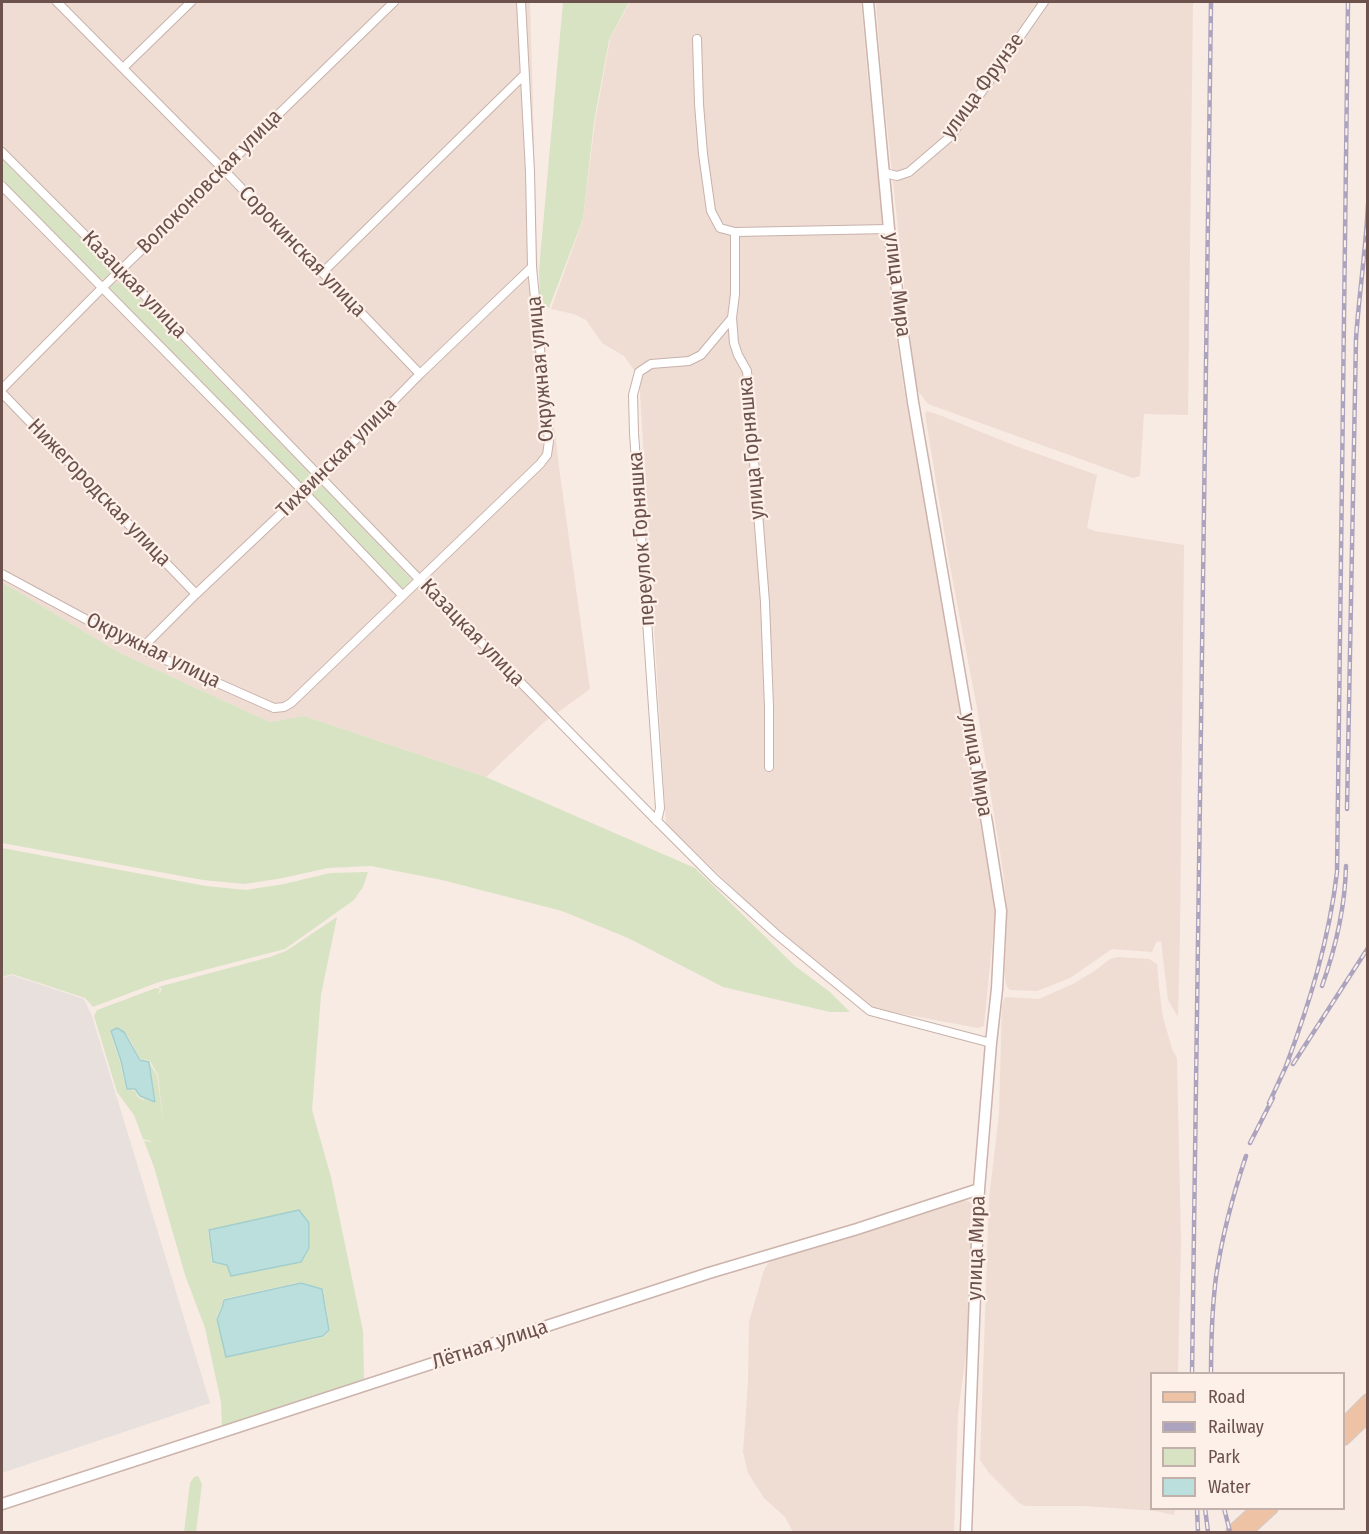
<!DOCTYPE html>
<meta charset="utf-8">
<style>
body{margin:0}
#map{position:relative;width:1369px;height:1534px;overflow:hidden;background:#f8ebe3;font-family:"Fira Sans Condensed",sans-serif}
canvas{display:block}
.frame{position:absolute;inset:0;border:3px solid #6c514d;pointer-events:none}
.legend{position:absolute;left:1150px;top:1372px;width:195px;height:138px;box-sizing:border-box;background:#fcf0e8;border:2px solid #c2b0aa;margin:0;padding:8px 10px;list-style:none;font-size:18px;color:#6c514d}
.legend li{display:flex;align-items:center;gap:12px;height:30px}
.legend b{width:30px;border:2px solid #c2b0aa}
</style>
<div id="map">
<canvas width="1369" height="1534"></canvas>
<div class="frame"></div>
<ul class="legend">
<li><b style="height:8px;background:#eec2a4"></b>Road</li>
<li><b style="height:8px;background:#aca4bf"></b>Railway</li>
<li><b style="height:16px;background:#d8e3c4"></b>Park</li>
<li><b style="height:16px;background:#bbdfdc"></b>Water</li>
</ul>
</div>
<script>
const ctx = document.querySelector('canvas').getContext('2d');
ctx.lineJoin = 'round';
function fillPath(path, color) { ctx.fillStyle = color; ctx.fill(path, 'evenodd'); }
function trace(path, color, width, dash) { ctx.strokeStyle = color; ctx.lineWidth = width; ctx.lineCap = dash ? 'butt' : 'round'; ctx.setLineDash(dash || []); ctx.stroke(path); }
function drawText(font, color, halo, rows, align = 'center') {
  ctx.font = font + ' "Fira Sans Condensed",sans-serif'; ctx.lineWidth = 4.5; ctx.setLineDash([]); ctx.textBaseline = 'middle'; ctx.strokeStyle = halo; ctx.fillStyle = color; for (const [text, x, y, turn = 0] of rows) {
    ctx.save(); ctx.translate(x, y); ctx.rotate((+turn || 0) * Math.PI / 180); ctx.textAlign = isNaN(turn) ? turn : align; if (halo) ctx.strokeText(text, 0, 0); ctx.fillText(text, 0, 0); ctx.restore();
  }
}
fillPath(new Path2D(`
 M2,2H530L538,284L559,467L590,689L543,723L486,777L304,716L270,722L120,653L2,582Z
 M630,2H861L868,79L894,322L904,390L966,722L980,823L996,904L984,1026L978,1028L871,1008L762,916L666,824L639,377L624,356L602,343L586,320L574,314L551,309L583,220L595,122L610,39Z
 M876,2H1193L1188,415L1144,414L1140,476L1133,478L928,404L915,387L882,80Z
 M927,411L942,416L1013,445L1097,475L1087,528L1095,531L1184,545L1180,932L1178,1017L1168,1000L1161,941L1156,942L1152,952L1112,949L1070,978L1037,991L1010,990L1007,987L1005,980V966L1007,911L1003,871L977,708L949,561L925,414Z
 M1118,957L1149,959L1157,964L1159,988L1163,1017L1172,1049L1177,1058L1181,1242L1178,1373L1152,1374V1508L1175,1509L1174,1515L1156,1511L1084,1506H1026L1019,1503L989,1473L980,1460L989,1199L999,1114L1002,1006L1004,998L1008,997L1039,999L1073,984L1096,970L1110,959Z
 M960,1200L968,1201L973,1205L970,1326L958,1413L954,1532H793L785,1517L764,1498L748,1473L743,1452L748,1383L749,1322L764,1270L769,1262L778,1258Z`), '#efdcd2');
fillPath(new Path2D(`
 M12,975L84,999L92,1016L210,1403L2,1473V978Z`), '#e8e0dd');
fillPath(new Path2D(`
 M563,2H629L609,40L594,122L583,219L549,308L540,301L539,270Z
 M2,159L108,266L110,272L109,277L104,279L97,278L2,182Z
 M118,283H122L129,288L307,471L311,478L306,483H300L113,295L110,288L112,284Z
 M317,485L324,488L406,574L411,579L409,586L405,589L401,587L313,498L310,491L312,487Z
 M2,582L120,653L270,722L304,716L486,777L695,868L795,966L830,992L850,1012H830L723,987L628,938L562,911L442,880L371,866L328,868L283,878L245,884L203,880L2,843Z
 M2,848L206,886L246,890L284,884L330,873L368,872L363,887L354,900L285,949L159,982L93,1007L85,998L12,974L2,977Z
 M337,917L321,995L312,1110L331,1177L363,1331L364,1382L222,1427L221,1402L205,1328L185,1275L154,1167L144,1141L154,1142L143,1139L134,1115L117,1092L94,1016L97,1010L156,988L160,989L158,995L162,989L158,987L270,957L286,951ZM117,1028C130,1033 133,1048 141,1059L150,1061L158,1075L163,1121L157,1075L150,1064L156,1103L142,1098L145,1101L138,1097L135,1091L126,1089L120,1062L110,1031ZM299,1210L310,1223V1248L301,1262L231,1276L226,1265L212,1263L208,1230ZM301,1282L323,1289L330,1330L324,1337L226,1357L216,1318L221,1308L223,1299Z
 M198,1476L202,1484L196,1532H184L190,1483L194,1477Z`), '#d8e3c4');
const water = new Path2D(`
 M117,1028L124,1032L140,1060L149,1062L155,1102L140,1096L135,1089H127L121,1061L111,1031Z
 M299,1210L309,1223V1248L301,1262L231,1276L227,1265L213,1262L209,1230Z
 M301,1283L322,1289L329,1330L323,1336L226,1357L217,1319L222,1308L224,1300Z`);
fillPath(water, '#bbdfdc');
trace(water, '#a2cfcc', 1.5);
const street = new Path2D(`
 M57,2L224,170L420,374
 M697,39L699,104L703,154L711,211L720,228L735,232V294L732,318L734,343L738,355L747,371L765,602L769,707V767
 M123,68L191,2
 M2,152L121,271L419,579L657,821L715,879L775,933L870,1011L991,1043
 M885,173L897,176L909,172L951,136L1044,2
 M2,186L304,492L402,595
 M735,232L889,229
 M323,272L524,75
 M2,389L102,288L224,170L255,137L394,2
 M2,393L196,594
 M2,574L141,649L274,708L284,707L291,703L540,464L547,455L549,441L532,267L530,172L521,2
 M141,649L196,594L304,492L420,374L532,267
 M657,821L660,808L634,433L633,395L639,372L651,364L689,361L701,355L732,318`);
const secondary = new Path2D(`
 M868,2L889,229L901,321L913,402L968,722L987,823L1001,911L997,989L991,1043L979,1189L966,1532
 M2,1504L709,1273L857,1229L979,1189`);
const primary = new Path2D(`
 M1344,1424L1368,1400
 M1344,1439L1368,1416
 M1232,1532L1258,1508
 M1246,1532L1272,1508`);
trace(street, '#c7b2ac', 10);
trace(secondary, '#ccb3ac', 13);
trace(primary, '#d3cbca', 14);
trace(street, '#fff', 8);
trace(secondary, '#fff', 10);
trace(primary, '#eec2a4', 12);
const rail = new Path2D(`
 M1347,809L1356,339C1359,294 1366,249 1368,204
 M1322,986C1336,947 1345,908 1346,866
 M1293,1064L1368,948
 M1286,1066C1310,1002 1329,940 1337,872L1348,2
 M1269,1103L1289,1060
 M1250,1143L1273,1098
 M1192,1374L1211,2
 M1211,1374C1211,1341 1212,1309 1216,1277C1222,1236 1233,1195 1246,1156
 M1197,1508L1198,1532
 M1205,1508L1208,1532
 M1224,1508L1230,1532`);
trace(rail, '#aca4bf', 4.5);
trace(rail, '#fcf0e8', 2, [7]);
drawText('21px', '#6c514d', '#fcf0e8', [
 ["улица Фрунзе",983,86,-54],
 ["Волоконовская улица",210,182,-45],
 ["Сорокинская улица",302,252,46],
 ["Казацкая улица",134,285,46],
 ["улица Мира",897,285,83],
 ["Окружная улица",541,369,-95],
 ["улица Горняшка",752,448,-95],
 ["Тихвинская улица",337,458,-45],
 ["Нижегородская улица",99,493,46],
 ["переулок Горняшка",642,539,-94],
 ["Казацкая улица",472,633,46],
 ["Окружная улица",153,651,26],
 ["улица Мира",976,765,80],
 ["улица Мира",977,1248,-88],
 ["Лётная улица",490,1345,-18]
]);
</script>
